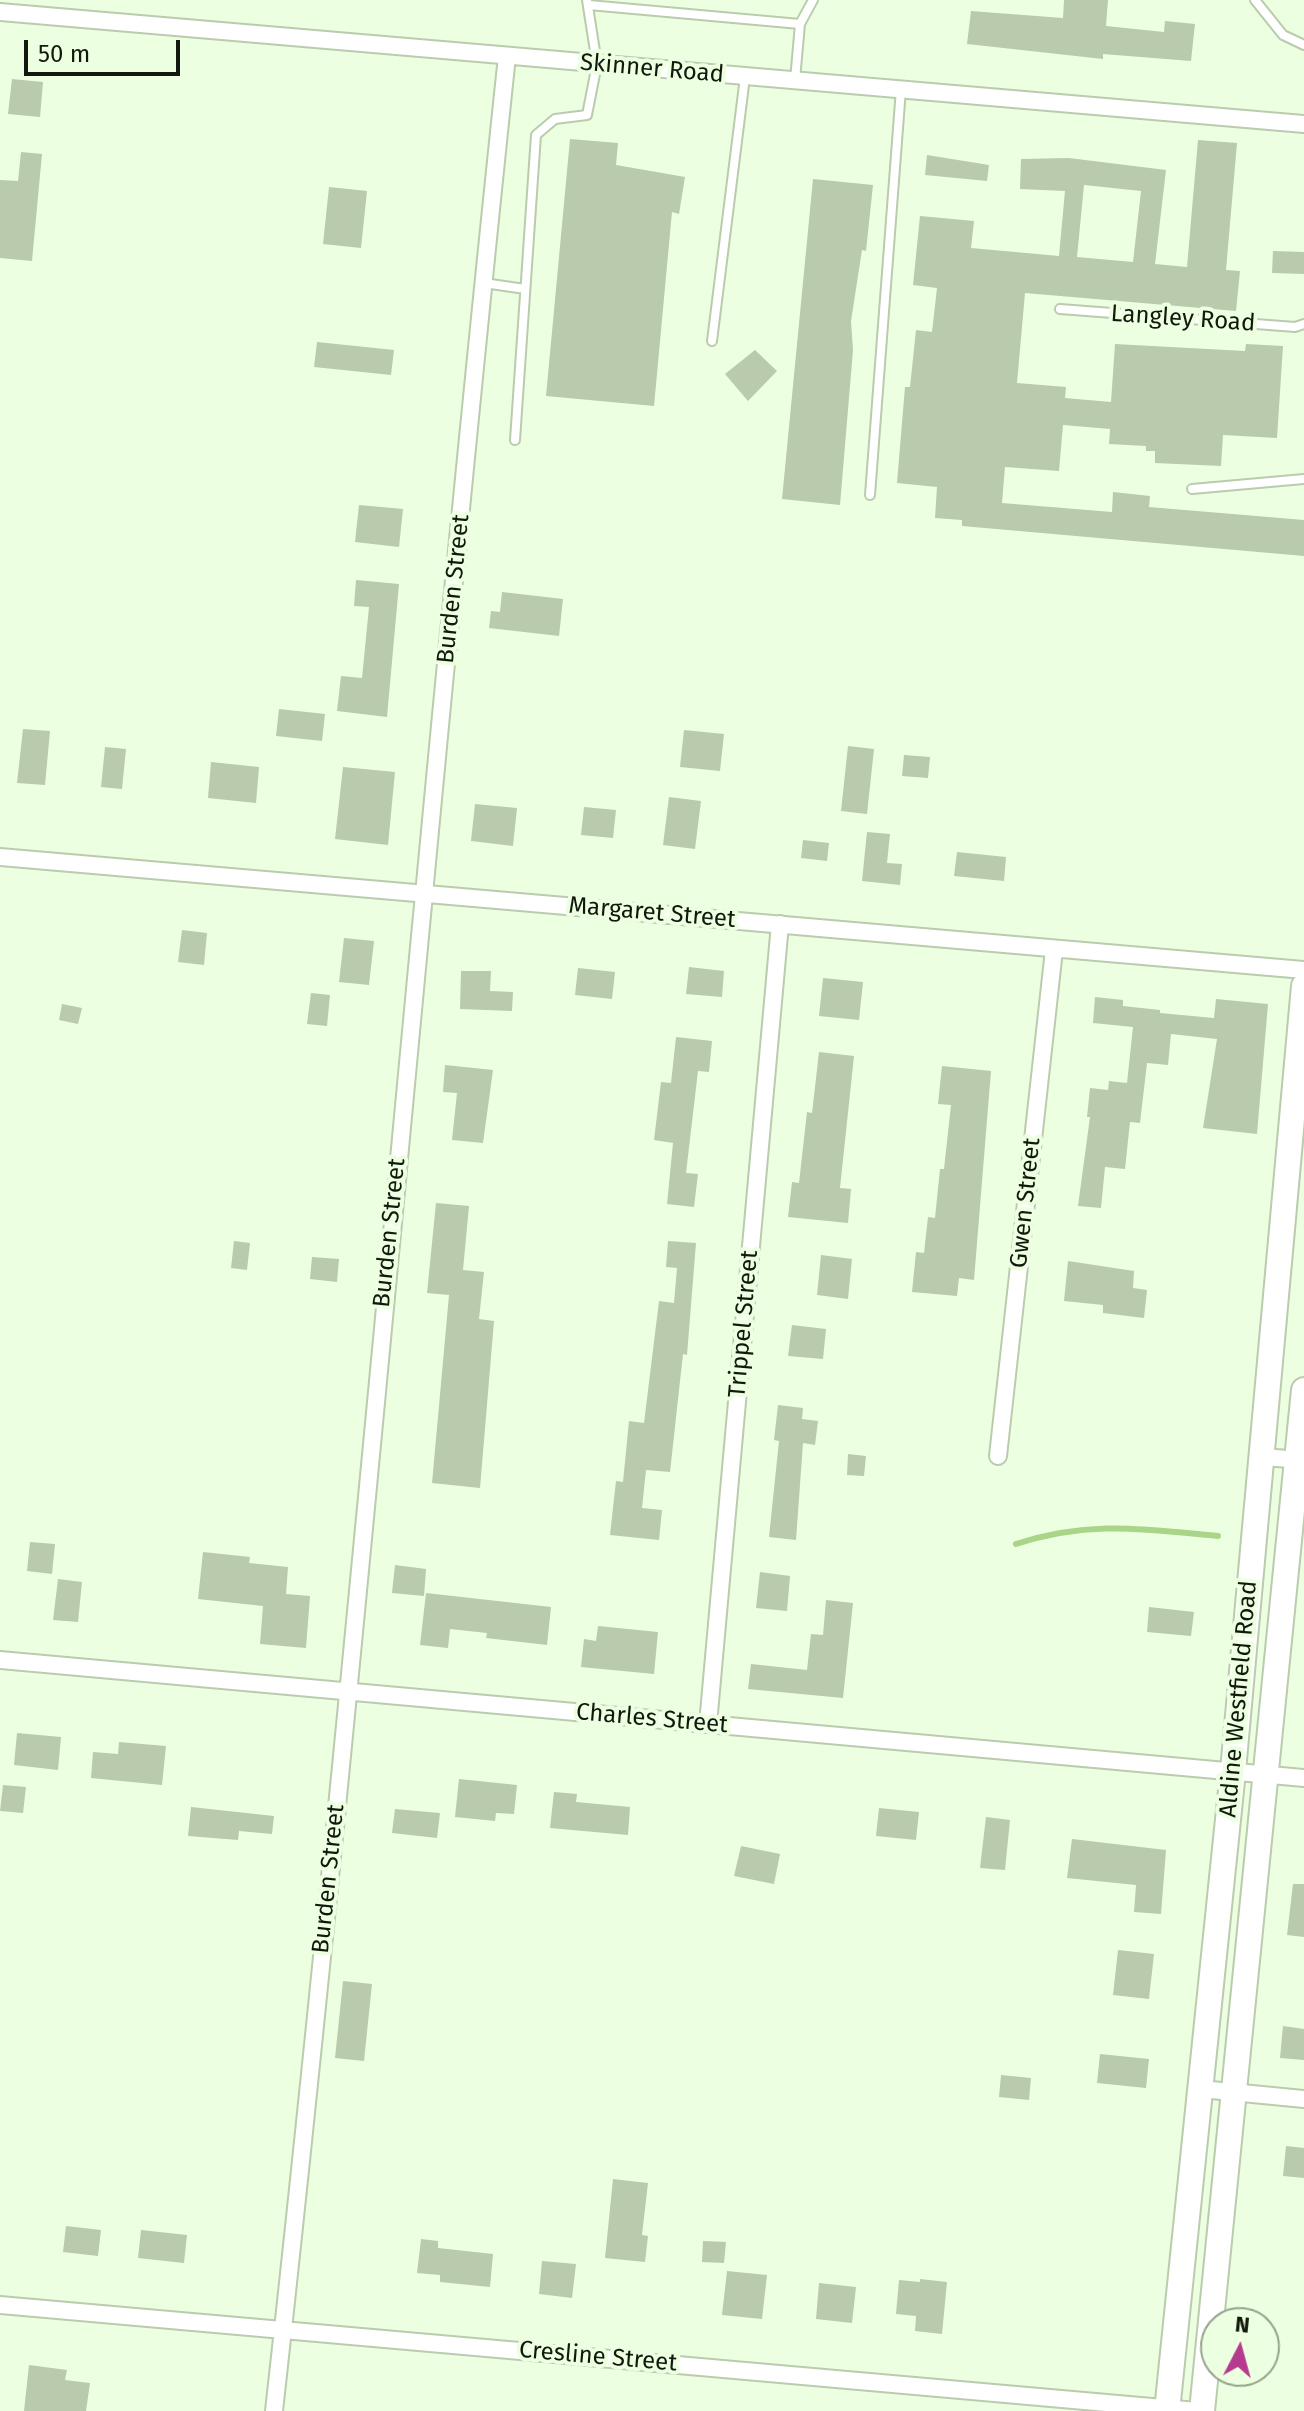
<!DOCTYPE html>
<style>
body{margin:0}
#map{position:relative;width:1304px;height:2411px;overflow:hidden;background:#edffe1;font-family:"Fira Sans",sans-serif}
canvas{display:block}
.north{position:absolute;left:1200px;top:2307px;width:80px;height:80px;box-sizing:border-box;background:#edffe1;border:2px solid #95a38c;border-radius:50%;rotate:6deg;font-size:22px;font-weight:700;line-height:32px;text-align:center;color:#12180d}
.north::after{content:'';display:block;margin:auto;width:28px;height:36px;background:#b53b8e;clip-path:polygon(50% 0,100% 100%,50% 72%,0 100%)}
.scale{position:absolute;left:24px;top:40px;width:156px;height:36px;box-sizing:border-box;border:4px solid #12180d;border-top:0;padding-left:10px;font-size:24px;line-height:28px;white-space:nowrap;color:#12180d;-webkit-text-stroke:6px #edffe1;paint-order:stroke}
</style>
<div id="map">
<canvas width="1304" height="2411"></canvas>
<div class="north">N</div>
<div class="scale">50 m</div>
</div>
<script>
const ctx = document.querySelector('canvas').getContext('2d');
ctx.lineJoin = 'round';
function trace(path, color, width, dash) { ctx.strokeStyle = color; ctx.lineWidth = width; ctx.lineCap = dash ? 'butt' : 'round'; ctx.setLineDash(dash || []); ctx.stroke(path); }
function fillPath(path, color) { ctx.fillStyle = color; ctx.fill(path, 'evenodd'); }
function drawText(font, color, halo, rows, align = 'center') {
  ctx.font = font + ' "Fira Sans",sans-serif'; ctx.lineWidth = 8; ctx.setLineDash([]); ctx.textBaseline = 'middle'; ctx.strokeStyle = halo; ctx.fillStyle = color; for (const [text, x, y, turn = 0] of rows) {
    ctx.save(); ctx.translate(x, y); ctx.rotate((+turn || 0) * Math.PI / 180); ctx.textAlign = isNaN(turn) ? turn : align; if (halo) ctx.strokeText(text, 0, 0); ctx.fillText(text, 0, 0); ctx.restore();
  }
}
trace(new Path2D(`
 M1016,1544C1089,1520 1143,1529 1218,1536`), '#a9d588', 6);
fillPath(new Path2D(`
 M1064,0H1108L1106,26L1164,32L1165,21L1195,24L1191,61L1103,54V59L967,44L971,11L1063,18Z
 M12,79L43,82L40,117L8,114Z
 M570,139L618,143L616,165L685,177L679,214L672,212L654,406L546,396Z
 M1198,140L1237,143L1226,270L1240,271L1236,311L1025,293L1017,383L1066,387L1065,398L1111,402L1115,344L1245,351L1246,344L1283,346L1277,438L1223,435L1221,466L1155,463V451H1146V446L1109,444L1110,429L1063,425L1059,471L1005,467L1002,503L1112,512L1113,492L1150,496L1149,507L1304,520V556L962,526V520L935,518L937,487L897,483L905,387H910L916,330L932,332L937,288L913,285L920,216L974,221L971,248L1059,256L1065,191L1020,189L1021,159L1069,158L1166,170L1155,264L1187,267ZM1084,185L1141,191L1133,262L1077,257Z
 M21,152L42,154L32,261L0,258V180L18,181Z
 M927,155L989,165L987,181L925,175Z
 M813,179L873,185L866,251L862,250L851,321L853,350L840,505L782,499Z
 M329,187L367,191L361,248L323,244Z
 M1273,251L1304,252V274L1272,273Z
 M317,342L394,350L391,375L314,367Z
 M755,350L777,371L748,401L725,374Z
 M359,505L403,509L399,547L355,542Z
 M356,580L399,584L387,717L337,711L341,676L362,678L369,607L354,606Z
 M502,592L563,599L559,636L489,628L491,611L500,612Z
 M279,709L325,714L322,741L276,736Z
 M23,729L50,731L45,785L17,783Z
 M684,730L724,734L720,771L680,767Z
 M848,746L874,749L867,814L841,811Z
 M105,747L126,749L122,789L101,787Z
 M904,755L930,757L928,778L902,776Z
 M211,762L259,767L256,803L208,798Z
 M343,767L395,772L388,845L335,839Z
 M669,797L701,801L695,849L663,845Z
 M475,804L517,808L513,846L471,841Z
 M584,807L616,810L613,838L581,835Z
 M867,832L890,834L887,863L902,864L900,885L862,881Z
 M803,840L829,843L827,861L801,858Z
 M957,852L1006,857L1004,881L954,876Z
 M182,930L207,933L204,965L178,962Z
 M344,938L374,941L369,985L339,982Z
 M689,967L724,971L722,997L686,994Z
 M578,968L615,972L612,999L575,995Z
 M461,971H491L490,991L513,992L512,1011L460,1009Z
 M823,978L863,982L859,1020L819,1016Z
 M311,993L330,995L327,1026L307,1024Z
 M1095,997L1123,1000V1006L1160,1010V1013L1214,1018L1216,999L1268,1004L1257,1134L1203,1128L1217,1039L1171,1034L1168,1065L1147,1063L1140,1123L1130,1122L1125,1169L1105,1167L1101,1208L1078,1206L1090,1117H1087L1090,1088L1108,1090L1109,1081L1127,1083L1133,1027L1093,1023Z
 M62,1004L82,1008L78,1024L59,1020Z
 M676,1037L712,1041L709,1072L698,1071L686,1173L698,1174L694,1207L667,1204L673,1143L654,1140L661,1082L671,1083Z
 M819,1052L854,1056L840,1188L851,1189L848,1223L788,1217L792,1182L799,1183L807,1112L812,1113Z
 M445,1065L493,1070L483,1143L452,1140L457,1093L443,1092Z
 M942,1066L991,1071L974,1280L959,1278L957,1296L912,1292L916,1252L924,1253L928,1217L935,1218L940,1169H944L951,1105L938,1104Z
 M436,1203L469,1206L463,1270L484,1272L479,1319L494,1321L480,1488L432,1483L449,1295L427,1293Z
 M234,1241L250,1243L247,1270L231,1268Z
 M668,1241L696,1243L687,1355L683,1354L670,1472L646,1470L642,1508L662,1510L659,1540L610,1535L616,1481L623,1482L629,1421L644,1423L659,1301L674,1303L677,1268L666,1267Z
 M821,1255L852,1259L848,1299L817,1295Z
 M312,1257L339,1259L337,1282L310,1279Z
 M1068,1261L1134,1271L1133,1288L1147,1290L1144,1318L1103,1313V1305L1064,1301Z
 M792,1325L826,1329L823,1359L788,1356Z
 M778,1405L803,1408L802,1419L818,1421L815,1445L803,1443L796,1540L769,1537L779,1441L774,1440Z
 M848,1454L866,1456L864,1476L847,1475Z
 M30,1542L55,1544L52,1574L27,1571Z
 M203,1552L250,1557L249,1563L288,1567L286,1594L310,1596L306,1648L260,1644L263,1606L198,1599Z
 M395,1565L426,1569L424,1596L392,1593Z
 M760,1572L790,1576L787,1611L756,1608Z
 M58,1579L82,1582L78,1622L53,1620Z
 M426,1593L551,1607L547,1645L486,1638L487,1633L450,1629L448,1648L420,1645Z
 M826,1600L853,1603L843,1698L748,1689L751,1664L807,1670L811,1634L823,1635Z
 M1149,1607L1194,1612L1191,1636L1147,1632Z
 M598,1626L658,1632L654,1674L581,1667L584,1639L596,1641Z
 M17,1733L61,1737L58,1770L14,1765Z
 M119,1742L166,1746L162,1785L91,1778L93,1752L118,1754Z
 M459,1779L517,1785L514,1814L496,1813L495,1821L455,1817Z
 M3,1785L26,1787L23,1813L0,1811Z
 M554,1792L577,1794L576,1802L630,1807L628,1835L550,1828Z
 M191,1807L274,1816L272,1834L239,1831L238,1840L188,1836Z
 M879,1808L919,1812L916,1840L876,1836Z
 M395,1809L440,1813L437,1838L392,1833Z
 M986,1817L1010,1820L1005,1870L980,1868Z
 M1072,1839L1166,1850L1161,1914L1134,1912L1136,1885L1067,1878Z
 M741,1846L780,1854L774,1884L734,1876Z
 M1293,1884H1304V1937L1287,1935Z
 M1118,1950L1154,1954L1149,1999L1113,1995Z
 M343,1981L372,1984L364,2061L335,2058Z
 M1283,2026L1304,2029V2060L1280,2058Z
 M1100,2054L1149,2059L1146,2088L1097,2083Z
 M1001,2075L1031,2078L1029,2100L999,2097Z
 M1286,2146L1304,2148V2178L1283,2176Z
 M613,2179L648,2183L642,2235L648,2236L645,2262L605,2258Z
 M66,2226L101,2230L98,2256L63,2252Z
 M141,2230L187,2235L184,2263L138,2258Z
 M421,2239L438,2241V2248L493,2254L490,2287L440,2282V2275L417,2273Z
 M703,2241L726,2242L724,2263L702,2262Z
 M542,2261L576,2264L572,2298L539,2294Z
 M727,2271L767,2275L762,2319L722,2315Z
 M920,2279L947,2282L942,2334L915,2331L916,2316L896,2314L899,2280L920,2282Z
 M819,2283L856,2287L852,2323L816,2319Z
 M29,2365L67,2370L65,2380L90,2383L86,2411H24Z`), '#b9caad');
const service = new Path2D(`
 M1255,0L1283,35L1304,45
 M589,5L800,24
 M795,80L800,24L813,0
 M484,283L525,289
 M1060,309L1295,327L1304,324
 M712,341L745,77
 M515,440L536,135L555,119L587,115L597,64L587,0
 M1192,489L1304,479
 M870,495L901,89`);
const minor = new Path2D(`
 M0,12L1304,124
 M0,857L1304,970
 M998,1456L1054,950
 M1261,1457L1304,1460
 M0,1660L1304,1778
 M708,1724L780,924
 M1201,2089L1304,2099
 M0,2305L1197,2411
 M274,2411C361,1627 424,840 507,56`);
const secondary = new Path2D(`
 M1167,2411L1233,1771L1304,986
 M1202,2411L1304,1390`);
trace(service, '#bacbae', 12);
trace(minor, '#bacbae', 20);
trace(secondary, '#bacbae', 28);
trace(service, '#fff', 8);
trace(minor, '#fff', 16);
trace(secondary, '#fff', 24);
drawText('24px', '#12180d', '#edffe1', [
 ["Skinner Road",652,69,5],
 ["Langley Road",1183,319,4],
 ["Burden Street",454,589,-84],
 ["Margaret Street",652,913,5],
 ["Gwen Street",1026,1203,-84],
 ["Burden Street",390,1233,-84],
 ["Trippel Street",744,1324,-85],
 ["Aldine Westfield Road",1239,1699,-85],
 ["Charles Street",652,1719,5],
 ["Burden Street",329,1879,-84],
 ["Cresline Street",598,2357,5]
]);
</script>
